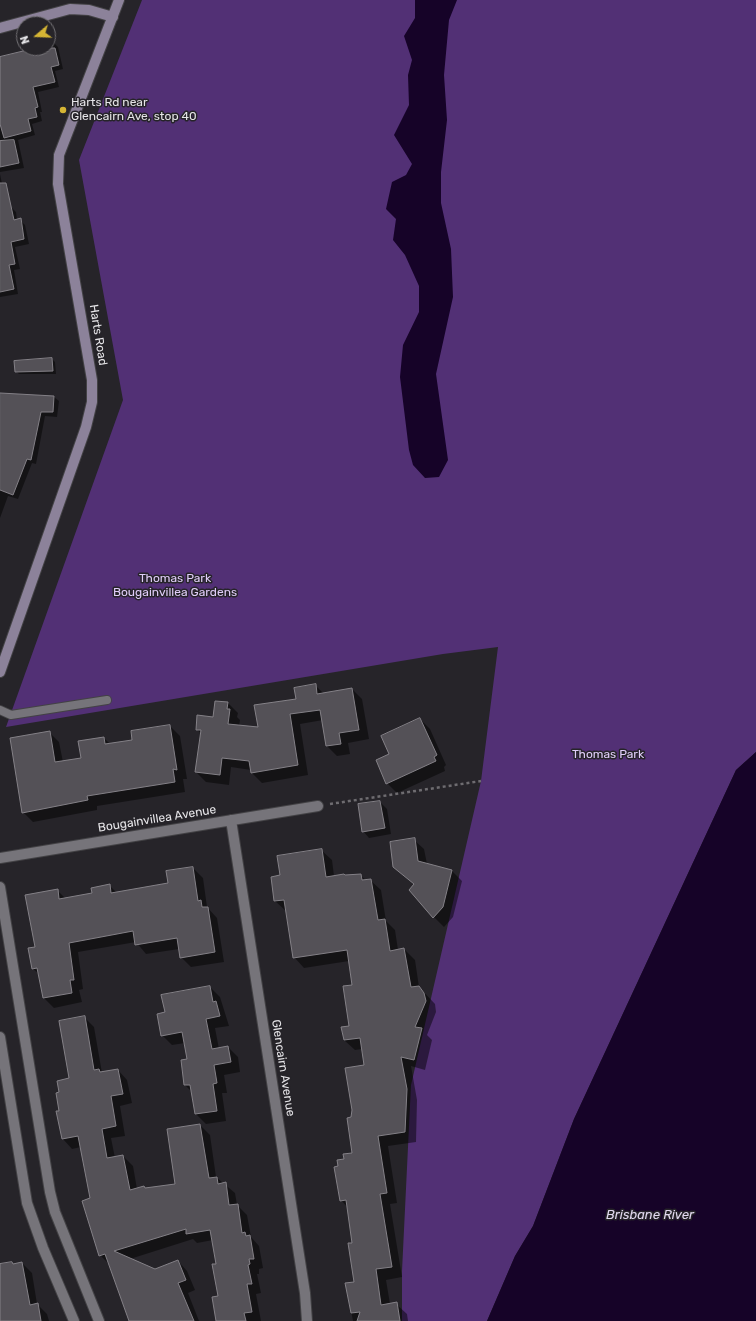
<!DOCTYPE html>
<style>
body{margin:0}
#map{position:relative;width:756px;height:1321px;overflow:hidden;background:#262429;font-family:Rubik,sans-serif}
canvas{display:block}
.north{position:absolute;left:16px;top:16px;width:40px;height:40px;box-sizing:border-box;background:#262429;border:1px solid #737175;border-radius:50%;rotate:251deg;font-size:11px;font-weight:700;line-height:16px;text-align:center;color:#e6e5e8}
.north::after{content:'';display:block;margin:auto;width:14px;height:18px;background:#d5b534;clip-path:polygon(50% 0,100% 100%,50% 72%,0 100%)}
</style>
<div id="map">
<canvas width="756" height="1321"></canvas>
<div class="north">N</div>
</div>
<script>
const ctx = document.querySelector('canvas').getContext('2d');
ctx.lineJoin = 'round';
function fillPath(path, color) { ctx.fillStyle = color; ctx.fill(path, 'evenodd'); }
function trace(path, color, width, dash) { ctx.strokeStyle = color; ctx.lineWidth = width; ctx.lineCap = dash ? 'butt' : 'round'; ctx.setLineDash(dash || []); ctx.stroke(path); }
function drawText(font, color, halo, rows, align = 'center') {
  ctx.font = font + ' Rubik,sans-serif'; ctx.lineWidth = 3; ctx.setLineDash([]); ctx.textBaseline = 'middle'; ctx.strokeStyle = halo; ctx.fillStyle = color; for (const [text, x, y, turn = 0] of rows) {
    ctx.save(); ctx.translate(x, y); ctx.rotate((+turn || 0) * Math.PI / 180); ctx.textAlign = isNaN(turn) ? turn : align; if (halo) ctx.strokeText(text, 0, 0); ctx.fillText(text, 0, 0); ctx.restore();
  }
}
fillPath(new Path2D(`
 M142,0H756V752L736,770L574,1119L533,1226L515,1256L487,1321H402V1271L411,1085L481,781L498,647L443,654L6,727L123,400L79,160Z`), '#523075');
fillPath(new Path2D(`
 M415,0H457L449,20L444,75L447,120L441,172V203L451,249L453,297L436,374L448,460L439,477L425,478L413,465L409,450L400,377L403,345L419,312V286L405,255L393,240L396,219L386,209L392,182L406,175L412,164L394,135L409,105L408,75L412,60L404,36L415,18Z
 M756,752V1321H487L515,1256L533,1226L574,1119L736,770Z`), '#160328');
fillPath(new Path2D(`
 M53,42L58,47L63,69L55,71L59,87L38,92L42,112H40L42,121L32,124L35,135L18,140L24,168L0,172V58L35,48H48V43Z
 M0,174L7,208L11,207L16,212L17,220H20L25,225L29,244L15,247L20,269L14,270L18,294L0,297Z
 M52,359L55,362L56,374H19L16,371Z
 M0,394L54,397L59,401L57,417L45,416L36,464L32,463L18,499L8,496L0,518Z
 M316,686L324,694L352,689L362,699L369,739L348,743L350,754L337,756L327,746L323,720L300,724L308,775L262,783L252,773L251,770L231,767L229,785L206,782L196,772L201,734L197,729L214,718L228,703L238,713L237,717L240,720L239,726L259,728Z
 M420,719L430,729L446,765L444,767L445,771L397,793L387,783L391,755Z
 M170,726L180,736L187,779H183L185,792L97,806V810L33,822L23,812L49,732L59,742L63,762L82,759L104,738L110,744L134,741Z
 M380,802L387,809L391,834L369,838L363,831Z
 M414,840L424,849L427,864L452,871L462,881L453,917L444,927L434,917L415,885L394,867Z
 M321,850L332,860L334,876L360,875L366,880H370L381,890L386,921L395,930L398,950L404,949L415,960L419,987L435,1004L436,1012L427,1035L432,1040L425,1070L411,1066L417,1100L416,1142L388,1146L397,1203L390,1204L402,1277L386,1280L390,1304H396L407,1314L408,1321H353L346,1284L355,1283L354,1244L348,1208L341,1200L339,1167L345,1160L354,1154L352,1118L365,1066L362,1049L355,1050L344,1040L350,1027L353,985L349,961L304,968L294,957L286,911L275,901L272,878L281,876Z
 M193,868L203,878L207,907L217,918L224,962L191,967L181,957L179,949L146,954L136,942L78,952L83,989L79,990L82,1002L54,1008L44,998L39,974L33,969L36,947L57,890L66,899L93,894L109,885L117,893L169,883Z
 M210,987L220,997L229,1026L215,1028L219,1049L228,1047L238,1057L240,1072L224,1075L227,1093H222L226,1121L206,1124L196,1114L192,1092L185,1085L188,1060L185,1043L172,1045L162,1035L166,1013Z
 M84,1017L94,1027L102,1073L118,1070L127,1080L132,1103L120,1106L125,1136L111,1138L115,1158L123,1156L133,1166L137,1189L144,1187L146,1189L176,1184L200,1125L210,1135L216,1177L235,1193L237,1205L247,1215L251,1237L259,1246L263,1268L259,1269V1274H257L261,1293L256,1294L261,1321H217L219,1297L218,1265L213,1240L197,1243L193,1239L130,1259L155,1270L178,1261L187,1271L195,1290L188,1293L199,1321H132L110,1265L100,1255L81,1147L72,1149L63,1139L58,1112H61L60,1093L71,1079Z
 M12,1263L14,1265L22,1263L32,1273L37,1304L47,1314L49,1321H0V1265Z`), '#0007');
const building = new Path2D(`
 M36,48H55L59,65L51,67L55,82L33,87L38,107L35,108L37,117L28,119L31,131L4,138L0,124V57Z
 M14,140L19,163L0,167V141Z
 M0,183H6L14,220L21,218L24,239L11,242L15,264L9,265L14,289L0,292Z
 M52,358L53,371L15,372L14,361Z
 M0,393L54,396L53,412H41L31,460L27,459L13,495L0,490Z
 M316,684L317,694L352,688L359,730L339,733L341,744L326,746L320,710L290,714L298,765L251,773L249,761L222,758L220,775L195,772L201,730H196L197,715L213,717L215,701L228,702L227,709H230L228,724L258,727L254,705L296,699L294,688Z
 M420,718L437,755L434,757L436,761L386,784L376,760L389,754L381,736Z
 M170,725L177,770L173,769L175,782L87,796L88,800L22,813L10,738L50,731L55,762L81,758L78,741L104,737L105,744L132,740L131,731Z
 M380,801L385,828L362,832L358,804Z
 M415,838L418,861L452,870L443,907L433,918L409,890L414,884L393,867L390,842Z
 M322,849L326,877L344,874L345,875L361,874L362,880L371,879L378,920L385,919L390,951L404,948L411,987L419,986L424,993L426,1001L415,1027L422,1028L414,1060L401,1057L407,1089L405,1132L378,1136L387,1193L380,1194L392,1267L376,1269L381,1305L397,1302L400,1321H357L360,1312L351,1313L345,1283L354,1282L348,1243H352L346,1200L340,1201L334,1167L338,1166L337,1160L344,1159L343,1154L352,1153L347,1118L351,1117L352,1110L345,1068L364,1065L360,1038L344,1040L341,1027L349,1026L343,986L352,985L347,950L293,958L284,900L274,901L271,877L280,875L277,856Z
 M193,867L198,901L201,900L202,907H208L215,952L180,958L177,938L135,945L133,931L69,943L74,980H70L72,993L43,998L37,968L32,969L28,948L35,947L25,895L58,889L59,899L92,893L91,888L110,884L111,893L168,883L166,871Z
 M210,986L213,1002L216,1001L220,1016L206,1019L212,1049L228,1046L231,1062L214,1065L217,1083L213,1084L217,1111L195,1114L190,1085H184L181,1060L187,1059L182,1032L161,1036L157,1014L165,1012L161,995Z
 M85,1016L94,1070L99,1069L100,1072L118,1069L123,1094L111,1096L116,1126L102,1129L107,1158L123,1155L130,1190L144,1186L145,1188L175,1184L167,1129L200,1124L209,1178L217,1177L218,1184L226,1182L229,1205L238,1204L242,1233L245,1232L246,1236L250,1235L254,1259H249L250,1264L248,1265L252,1284H247L252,1312L244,1313L246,1321H216L212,1297L218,1296L212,1264H216L210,1230L186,1234V1229L114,1251L155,1269L178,1260L186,1280L178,1283L194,1321H129L105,1254L99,1256L82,1201L90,1198L78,1136L62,1139L56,1111H59L56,1093L59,1092L57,1081L69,1078L59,1021Z
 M12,1262L13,1264L22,1262L30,1305L38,1303L41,1321H0V1264Z`);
fillPath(building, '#545157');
trace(building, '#848187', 1);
const lane = new Path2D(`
 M0,710L11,715L107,700`);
const street = new Path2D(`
 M231,820L305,1293L307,1321
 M0,858L318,806
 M0,887L50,1192L55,1212L99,1321
 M0,1037L27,1203L43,1248L74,1321`);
const secondary = new Path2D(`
 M0,28L70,9L89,10L113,17
 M0,672L86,427L92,402V380L58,184L59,155L119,0`);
trace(lane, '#434245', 10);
trace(street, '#434245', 12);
trace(secondary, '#434245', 12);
trace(new Path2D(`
 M330,804L481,781`), '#6e6c70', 2.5, [3, 3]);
trace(lane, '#76747a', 8);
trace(street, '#76747a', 10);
trace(secondary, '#8c829a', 10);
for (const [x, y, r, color] of [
 [63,110,4,"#d5b534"]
]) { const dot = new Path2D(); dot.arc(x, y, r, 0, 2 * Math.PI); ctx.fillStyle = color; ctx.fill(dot); trace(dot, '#262429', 1.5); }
drawText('12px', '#e6e5e8', '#262429', [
 ["Harts Rd near",71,103],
 ["Glencairn Ave, stop 40",71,117]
], 'left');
drawText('12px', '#e6e5e8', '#262429', [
 ["Harts Road",98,335,81],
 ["Bougainvillea Avenue",157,819,-9],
 ["Glencairn Avenue",283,1068,81]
]);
drawText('12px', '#e0cdf9', '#262429', [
 ["Thomas Park",175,579],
 ["Bougainvillea Gardens",175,593],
 ["Thomas Park",608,755]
]);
drawText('italic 13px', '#e2d9ef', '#262429', [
 ["Brisbane River",650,1215]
]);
</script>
